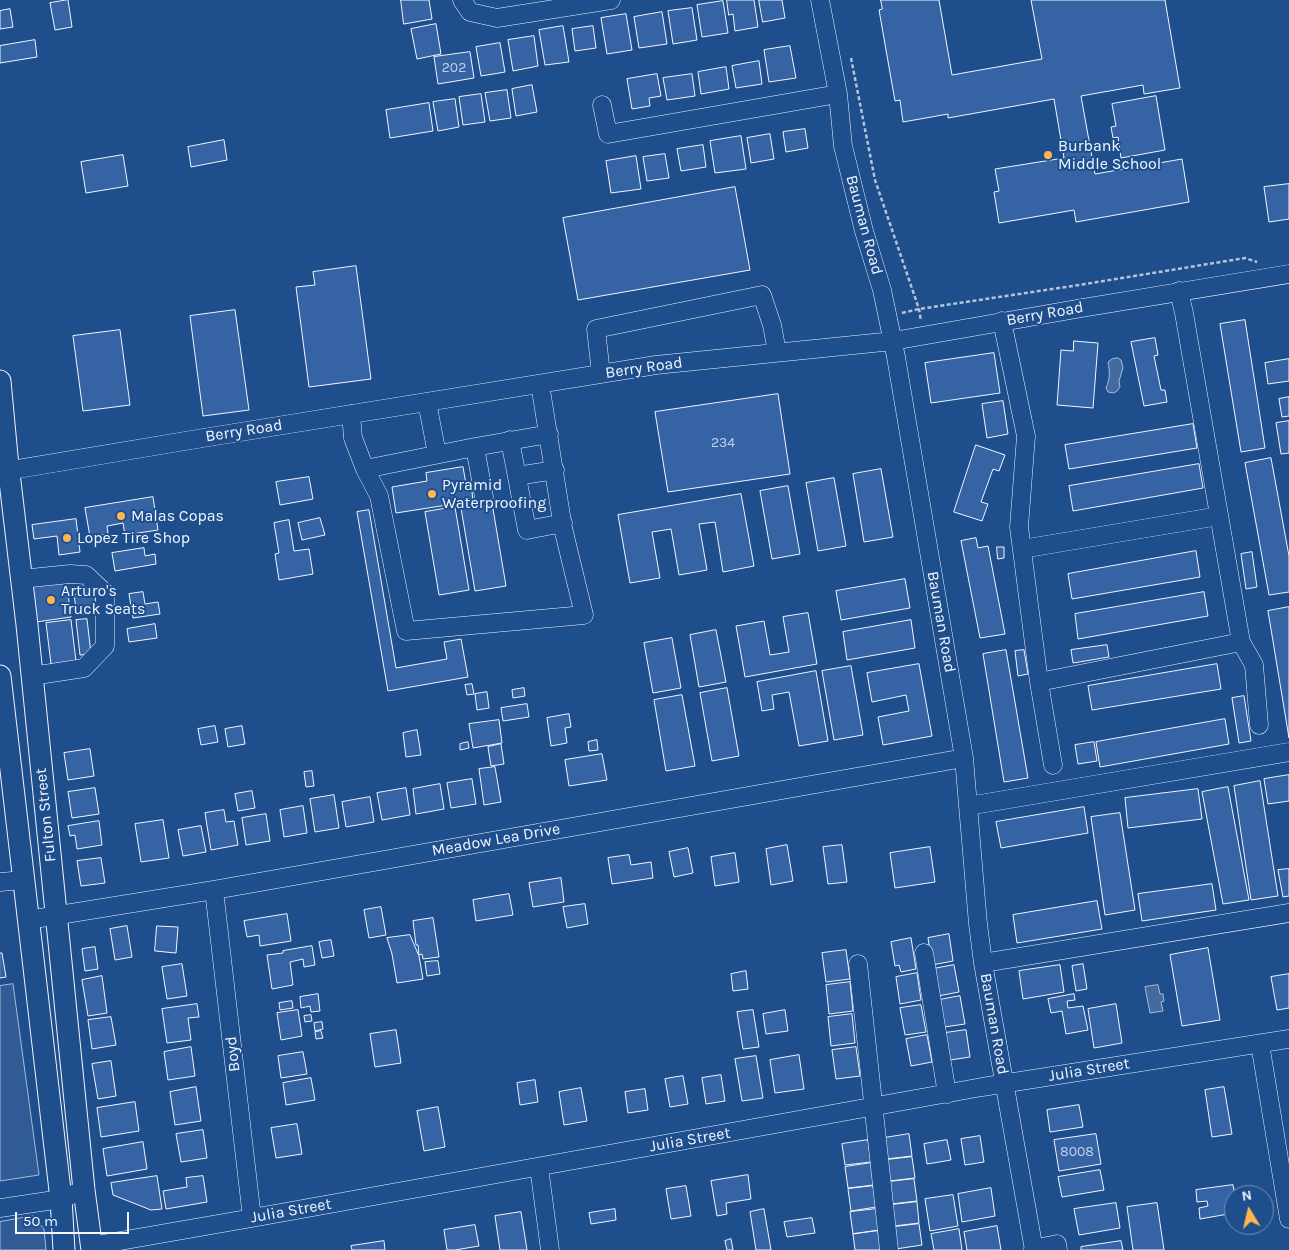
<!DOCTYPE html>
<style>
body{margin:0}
#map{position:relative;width:1289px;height:1250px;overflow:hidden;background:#1f4e8c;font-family:Karla,sans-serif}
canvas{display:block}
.north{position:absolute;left:1224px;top:1185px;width:50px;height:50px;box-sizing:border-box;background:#1f4e8c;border:1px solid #7391ba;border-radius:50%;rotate:351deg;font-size:14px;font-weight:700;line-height:20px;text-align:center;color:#f2f6ff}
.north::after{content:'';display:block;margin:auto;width:18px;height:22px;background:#ffb74d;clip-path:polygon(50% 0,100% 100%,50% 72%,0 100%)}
.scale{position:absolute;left:15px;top:1212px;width:114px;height:22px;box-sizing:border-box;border:2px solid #f2f6ff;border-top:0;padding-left:6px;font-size:15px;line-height:18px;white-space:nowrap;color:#f2f6ff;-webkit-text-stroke:4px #1f4e8c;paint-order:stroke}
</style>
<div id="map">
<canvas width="1289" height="1250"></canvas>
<div class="north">N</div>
<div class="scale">50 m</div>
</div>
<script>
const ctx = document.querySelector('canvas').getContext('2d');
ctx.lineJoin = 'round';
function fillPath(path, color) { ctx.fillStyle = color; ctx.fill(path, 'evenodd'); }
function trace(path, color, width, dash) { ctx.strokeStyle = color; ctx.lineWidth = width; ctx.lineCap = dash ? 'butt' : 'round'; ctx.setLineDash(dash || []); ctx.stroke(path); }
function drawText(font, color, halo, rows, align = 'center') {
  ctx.font = font + ' Karla,sans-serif'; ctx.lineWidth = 4; ctx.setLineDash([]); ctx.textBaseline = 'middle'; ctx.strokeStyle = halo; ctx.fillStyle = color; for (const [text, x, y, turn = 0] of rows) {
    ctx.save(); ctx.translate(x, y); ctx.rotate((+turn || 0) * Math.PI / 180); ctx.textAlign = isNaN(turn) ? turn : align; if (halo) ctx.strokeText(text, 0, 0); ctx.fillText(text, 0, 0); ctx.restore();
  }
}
const green = new Path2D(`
 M13,984L39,1175L0,1181V986Z
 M33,1216L44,1229L46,1250H0V1222Z`);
fillPath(green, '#305b95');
trace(green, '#a8bbd7', 1);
const water = new Path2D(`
 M1118,358L1121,360L1123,368L1119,381L1120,387L1117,391L1114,393L1108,392L1106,388C1110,379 1110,372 1108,362L1112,359Z
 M1158,985L1160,994H1163L1164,1001L1161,1002L1163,1011L1150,1013L1145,987Z`);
fillPath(water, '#446ba0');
trace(water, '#a8bbd7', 1);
const building = new Path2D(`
 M68,0L72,27L55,30L50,3Z
 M401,0H429L432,19L404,24Z
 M727,0H754L758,27L735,31L733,14L729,15Z
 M759,0H782L785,18L763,22Z
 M881,0H939L952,75L1042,59L1031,0H1165L1180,88L1144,94L1143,85L1081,96L1095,174L1182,159L1189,202L1076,222L1074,210L999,223L994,192L999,191L995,169L1064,158L1054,99L948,118V114L903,122L900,100L895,101L879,10L882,9Z
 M723,1L728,33L702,37L697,5Z
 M692,8L697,40L673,44L668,11Z
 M10,9L13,27L0,29V11Z
 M662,12L667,44L639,48L634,17Z
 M626,14L632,50L607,54L601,18Z
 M436,24L441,54L417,59L411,29Z
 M563,26L569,62L545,65L539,30Z
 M593,26L596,48L575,51L572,29Z
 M534,36L538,66L513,71L508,40Z
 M35,40L37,57L0,63V46Z
 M500,43L505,72L481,76L476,47Z
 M790,46L796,78L769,82L764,50Z
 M470,52L474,78L438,84L434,57Z
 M759,61L762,84L736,88L732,66Z
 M726,67L729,89L701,94L698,72Z
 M657,74L661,96L649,98L650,106L632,109L627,79Z
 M692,74L695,96L667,100L663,78Z
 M532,85L537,112L516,116L512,89Z
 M507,90L511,118L490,121L485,93Z
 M481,94L485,122L463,125L459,97Z
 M1156,96L1165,150L1121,158L1118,137L1113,138L1111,127L1116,126L1112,104Z
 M455,99L459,127L438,131L433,102Z
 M429,103L433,131L390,138L386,110Z
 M805,129L808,148L786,152L783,132Z
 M770,134L774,159L751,163L747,138Z
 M741,136L746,169L715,173L710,141Z
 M224,140L227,160L191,167L188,147Z
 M703,145L706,167L681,171L677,149Z
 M665,154L669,178L647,181L643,157Z
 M123,155L128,186L86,193L81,162Z
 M636,156L641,189L611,193L606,161Z
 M1289,184V219L1269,222L1264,187Z
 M735,187L750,270L578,300L563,218Z
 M356,266L371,379L309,387L296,287L315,285L313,272Z
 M235,310L249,410L203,416L190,316Z
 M1245,320L1265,448L1241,452L1220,324Z
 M120,330L130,405L83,411L73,336Z
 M1155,338L1158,355L1154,356L1161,390H1165L1167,402L1144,406L1131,342Z
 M1074,341L1098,343L1093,408L1057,405L1061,350L1073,351Z
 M994,353L1000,393L931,403L925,363Z
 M1289,359V381L1268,384L1265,363Z
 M778,394L790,474L668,492L655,412Z
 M1289,397V416L1282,417L1279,399Z
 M1003,401L1008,434L987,438L982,404Z
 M1289,421V453L1281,454L1276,423Z
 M1193,424L1197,448L1069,469L1065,445Z
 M976,445L1005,455L999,471L993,469L981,502L988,504L982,521L954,512Z
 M1271,458L1289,556V592L1269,595L1245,463Z
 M1199,464L1203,488L1073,511L1069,486Z
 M463,467L466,484L471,483L473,501L396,513L392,487L427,481L426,473Z
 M881,469L893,537L864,542L853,474Z
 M309,477L313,499L280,505L276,482Z
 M834,478L846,546L818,551L806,483Z
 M788,486L800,554L772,559L760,491Z
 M741,494L754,566L723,572L715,522L699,524L707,570L679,575L671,529L652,532L660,578L630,583L618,515Z
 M153,497L158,530L125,535L123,523L107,526L108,534L90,537L85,508Z
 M492,503L506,586L475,591L461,508Z
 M455,507L469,590L439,595L425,512Z
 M369,510L396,668L447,659L444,642L461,639L468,677L388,691L357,512Z
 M320,518L325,535L302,540L298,523Z
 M76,519L80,552L59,555L57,536L34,539L32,525Z
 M289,520L294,551L309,549L313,574L279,580L275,554L279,553L274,523Z
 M976,538L978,548L988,546L1005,634L980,638L961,541Z
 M997,547H1004V558L998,559Z
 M144,548L145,556L155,554L156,564L115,571L112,553Z
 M1196,551L1200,577L1072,599L1068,574Z
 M1252,552L1257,587L1246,589L1241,554Z
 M66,578L71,617L36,622L31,583Z
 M905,579L910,608L841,620L836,591Z
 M95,592L97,612L77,615L74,595Z
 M143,592L145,604L158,602L160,614L133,618L129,594Z
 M1204,592L1208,616L1078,639L1075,614Z
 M1289,607V738L1268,611Z
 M808,613L817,664L745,677L736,626L764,621L770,655L789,652L783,617Z
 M87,619L91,654L80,655L76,620Z
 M71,620L76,661L51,664L46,623Z
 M911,620L915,648L847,660L843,632Z
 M155,624L157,638L129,642L127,629Z
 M716,630L726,682L699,687L690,635Z
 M672,638L681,688L653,693L644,643Z
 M1107,645L1109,657L1073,663L1071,650Z
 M1006,650L1028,778L1004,782L983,654Z
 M1024,650L1028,674L1018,676L1015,651Z
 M919,664L932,736L883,745L878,717L909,711L906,695L872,702L867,673Z
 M1217,664L1221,689L1092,710L1088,686Z
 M851,666L863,735L834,740L822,671Z
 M816,671L828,741L799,746L789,692L772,695L774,709L762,711L757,682Z
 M472,684L474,694L467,695L465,685Z
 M524,688L525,696L513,698L512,690Z
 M727,688L739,756L712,761L700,693Z
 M487,692L489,708L477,710L475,694Z
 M682,695L695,766L666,771L654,700Z
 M1244,696L1251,741L1239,743L1232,698Z
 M527,704L529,717L503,721L501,708Z
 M569,714L571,727L565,728L567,743L551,746L547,718Z
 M1225,719L1229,744L1100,767L1096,742Z
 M499,720L502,743L473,748L469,724Z
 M215,726L218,742L201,745L198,729Z
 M242,726L245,744L228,747L225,729Z
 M417,730L421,755L406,757L403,733Z
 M597,740L598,750L589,751L588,742Z
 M468,742L469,748L460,750V744Z
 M1094,742L1097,761L1078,764L1075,745Z
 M501,744L504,764L491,766L488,747Z
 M90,749L94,776L68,780L64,753Z
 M602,754L607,780L569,786L565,760Z
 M495,767L501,802L484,805L479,769Z
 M312,771L314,786L306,787L304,772Z
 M1289,775V801L1268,804L1264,779Z
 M472,779L476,804L451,808L447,783Z
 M1260,781L1278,896L1251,900L1234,786Z
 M440,784L444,809L416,814L413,789Z
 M1228,787L1249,900L1223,904L1202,792Z
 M95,788L99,814L72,818L68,792Z
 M406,788L410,815L382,820L377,793Z
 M1198,789L1202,819L1128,828L1125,798Z
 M252,791L255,808L238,811L235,794Z
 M334,795L339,828L315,832L310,799Z
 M370,797L374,822L346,827L342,802Z
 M303,806L307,833L284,837L280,810Z
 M1084,807L1088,833L1001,848L996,822Z
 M224,810L226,822L234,821L238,845L211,850L205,813Z
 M1120,813L1135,910L1105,915L1091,817Z
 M266,814L270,841L246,845L242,818Z
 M163,820L169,858L141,862L135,824Z
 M99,821L102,845L77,849L75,835L70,836L68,826Z
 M201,826L206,852L183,856L178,830Z
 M787,845L793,881L771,885L766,849Z
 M842,845L847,882L828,884L823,847Z
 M930,847L935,882L895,888L890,853Z
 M688,848L693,873L674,877L669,852Z
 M735,853L739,882L715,886L711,857Z
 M629,855L631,865L651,862L653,878L612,884L608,858Z
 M101,858L105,883L81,886L77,861Z
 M1289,869V896L1283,897L1278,870Z
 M561,878L564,902L533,907L529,883Z
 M1212,884L1216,910L1142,921L1138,894Z
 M509,894L513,915L476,921L473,900Z
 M1097,901L1102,929L1017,943L1013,915Z
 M585,904L588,924L567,928L563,907Z
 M381,907L386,935L369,938L364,910Z
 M287,914L291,941L260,946L259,935L247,937L244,921Z
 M433,918L439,957L423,959L422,954L419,955L418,945H416L413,921Z
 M127,926L132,957L115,960L110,929Z
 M157,926L178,927L176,953L155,951Z
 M949,934L953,961L932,965L928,938Z
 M410,935L419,956L423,979L397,983L392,954L387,938Z
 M911,938L916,969L901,972L899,965L895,966L891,942Z
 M331,940L334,956L322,958L319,942Z
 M312,946L315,965L304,967L303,959L290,962L293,985L272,989L267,955L283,953V951Z
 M95,947L98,969L85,971L82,949Z
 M1208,948L1220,1020L1182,1026L1170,955Z
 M846,950L850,979L826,982L822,953Z
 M0,953H2L6,977L0,978Z
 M438,961L440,974L427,976L425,962Z
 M182,964L187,996L167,999L162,967Z
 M1083,964L1087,989L1076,991L1072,966Z
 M954,965L959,992L938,996L933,969Z
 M1060,965L1064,992L1023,999L1019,971Z
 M746,971L748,989L733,991L731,974Z
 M917,973L921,1000L900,1004L896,977Z
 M1289,974V1008L1277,1010L1271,977Z
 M102,976L107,1013L88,1016L82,980Z
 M850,982L853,1011L829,1014L826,985Z
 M318,994L320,1011L311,1012L310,1006L301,1008L300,997Z
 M1074,994L1075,1000L1067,1001L1068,1008L1083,1006L1088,1030L1066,1034L1062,1011L1051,1013L1048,999Z
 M960,996L965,1024L944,1027L939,1000Z
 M292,1001L293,1008L280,1010L279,1003Z
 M197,1004L199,1017L188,1018L191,1040L167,1043L162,1009Z
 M1116,1004L1122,1043L1094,1048L1088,1009Z
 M921,1005L926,1032L905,1035L900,1008Z
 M298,1010L302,1036L281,1040L277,1013Z
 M753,1010L759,1047L743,1049L737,1012Z
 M785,1010L788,1031L766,1034L763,1014Z
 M852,1014L855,1043L831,1046L828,1017Z
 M311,1015L312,1021L305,1022L304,1016Z
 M111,1017L116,1045L92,1049L88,1020Z
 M322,1022L323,1029L315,1031L314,1023Z
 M396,1030L401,1063L375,1067L370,1034Z
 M966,1030L970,1057L950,1060L945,1033Z
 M321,1031L323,1038L316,1039L315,1032Z
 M927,1035L932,1062L911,1066L906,1039Z
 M191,1047L195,1076L168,1080L164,1052Z
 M856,1047L860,1076L836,1079L832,1050Z
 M303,1052L307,1074L281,1078L278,1056Z
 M799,1055L804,1089L775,1093L770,1060Z
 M756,1056L763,1098L742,1101L735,1059Z
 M111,1061L116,1096L98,1099L92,1064Z
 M721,1075L725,1101L706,1104L702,1078Z
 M683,1076L688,1104L670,1107L665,1079Z
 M311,1078L315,1100L286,1105L283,1083Z
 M535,1080L538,1102L520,1105L517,1083Z
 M196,1087L201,1121L175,1125L170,1092Z
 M1224,1087L1232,1134L1212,1137L1205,1090Z
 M581,1088L587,1121L564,1125L559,1092Z
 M645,1089L648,1110L628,1113L625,1092Z
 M135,1102L139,1131L101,1137L97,1108Z
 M1079,1105L1083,1127L1050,1132L1047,1110Z
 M438,1107L445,1147L424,1151L417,1111Z
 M297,1124L302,1154L276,1158L271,1128Z
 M203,1130L207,1158L181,1162L176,1134Z
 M909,1134L912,1156L886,1159L884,1138Z
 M1096,1134L1101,1164L1059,1171L1054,1140Z
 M980,1136L984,1162L965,1165L961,1139Z
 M868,1140L871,1162L845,1165L842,1144Z
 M947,1140L951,1160L927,1164L924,1144Z
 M143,1142L147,1169L107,1176L103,1149Z
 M912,1157L915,1178L889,1181L886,1160Z
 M871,1163L874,1185L848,1188L845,1167Z
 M1100,1170L1104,1190L1062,1197L1058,1177Z
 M748,1175L751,1199L726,1203L727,1214L717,1216L711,1181Z
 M157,1176L162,1209L151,1210L113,1195L111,1183Z
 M203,1176L207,1202L166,1209L163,1191L187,1187L186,1178Z
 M914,1179L917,1201L891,1204L888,1182Z
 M1233,1185L1235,1195L1234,1213L1200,1219L1199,1208L1208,1206L1207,1201L1197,1202L1196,1190Z
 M686,1186L691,1216L671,1219L666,1189Z
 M873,1186L876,1207L851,1211L848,1189Z
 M991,1188L995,1216L962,1222L958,1194Z
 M953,1195L958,1226L930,1231L925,1199Z
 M917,1202L919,1223L894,1226L891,1205Z
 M1116,1203L1120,1228L1079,1235L1074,1209Z
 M1157,1203L1164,1250H1133L1127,1207Z
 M615,1209L616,1220L591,1224L589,1213Z
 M764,1209L771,1250H756L750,1212Z
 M876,1209L879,1230L853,1234L850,1212Z
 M521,1212L527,1250H500L495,1216Z
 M812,1218L815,1233L787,1237L784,1222Z
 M919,1224L922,1245L896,1249L894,1227Z
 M475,1225L479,1246L455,1250H447L444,1230Z
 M997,1226L1001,1250H967L964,1232Z
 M959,1229L962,1250H934L931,1234Z
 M878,1231L881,1250H855L853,1234Z
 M731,1239L733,1250H727L725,1241Z
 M384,1241L385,1250H352L351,1246Z
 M1121,1241L1123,1250H1081V1247Z`);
fillPath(building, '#3563a3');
trace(building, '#f2f6ff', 1);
const minor = new Path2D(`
 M462,0L470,12L497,18L611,0
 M820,0L838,94L843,146L864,231L882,290L896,357L964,758L978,924L983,963L1034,1250
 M602,105L608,134L838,94
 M1002,321L1026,436L1019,527L1039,682L1241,642L1184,313L1179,291
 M601,374L596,329L762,295L772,325L777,352
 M427,402L437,454
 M351,414L353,438L365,469L475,447L484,497
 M510,440L527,530L563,523
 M475,447L549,434
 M365,469L379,496L406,631L584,615L563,528L540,384
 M0,472L203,438L656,365L893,341L1082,308L1289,274
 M517,476L555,470
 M1022,549L1219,516
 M21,579L70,574L86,575L105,593V646L84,668L32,676
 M1241,642L1254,665L1259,725
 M1039,682L1053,765
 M968,806L1289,752
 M0,882L24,880
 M214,890L252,1218
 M28,920L214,890L964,758
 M924,953L947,1094
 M983,963L1289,913
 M858,964L889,1250
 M1260,1044L1289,1219
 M539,1167L550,1250
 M0,1208L61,1199L84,1190
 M91,1246L252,1218L982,1087L1289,1039
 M1033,1249L1057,1244L1058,1250`);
const major = new Path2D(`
 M0,381L7,456L27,625L84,1190L92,1250
 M0,676L61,1199L64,1250`);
trace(minor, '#f2f6ff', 19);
trace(major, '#f2f6ff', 23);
trace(new Path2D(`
 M851,58L875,180L919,309L921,321
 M902,313L919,309L1079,285L1245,258L1257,262`), '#b3c4dc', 2.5, [4, 2.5]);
trace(minor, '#1f4e8c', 18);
trace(major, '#1f4e8c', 21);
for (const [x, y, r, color] of [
 [1048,155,5,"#ffb74d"],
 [432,494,5,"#ffb74d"],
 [121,516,5,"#ffb74d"],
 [67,538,5,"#ffb74d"],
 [51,600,5,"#ffb74d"]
]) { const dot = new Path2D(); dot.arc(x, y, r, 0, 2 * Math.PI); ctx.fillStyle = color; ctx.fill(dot); trace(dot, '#1f4e8c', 2); }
drawText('14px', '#c3d1e8', null, [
 ["202",454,68],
 ["234",723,443],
 ["8008",1077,1152]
]);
drawText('16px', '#f2f6ff', '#1f4e8c', [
 ["Burbank",1058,146],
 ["Middle School",1058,164],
 ["Pyramid",442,485],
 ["Waterproofing",442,503],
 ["Malas Copas",131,516],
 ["Lopez Tire Shop",77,538],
 ["Arturo's",61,591],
 ["Truck Seats",61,609]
], 'left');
drawText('16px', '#f2f6ff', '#1f4e8c', [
 ["Bauman Road",864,225,75],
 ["Berry Road",1045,314,-10],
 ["Berry Road",644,368,-8],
 ["Berry Road",244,431,-9],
 ["Bauman Road",941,622,80],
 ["Fulton Street",46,815,-96],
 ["Meadow Lea Drive",496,840,-10],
 ["Bauman Road",994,1024,80],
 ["Boyd",233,1054,-96],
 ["Julia Street",1089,1070,-9],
 ["Julia Street",690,1140,-10],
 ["Julia Street",291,1211,-10]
]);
</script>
